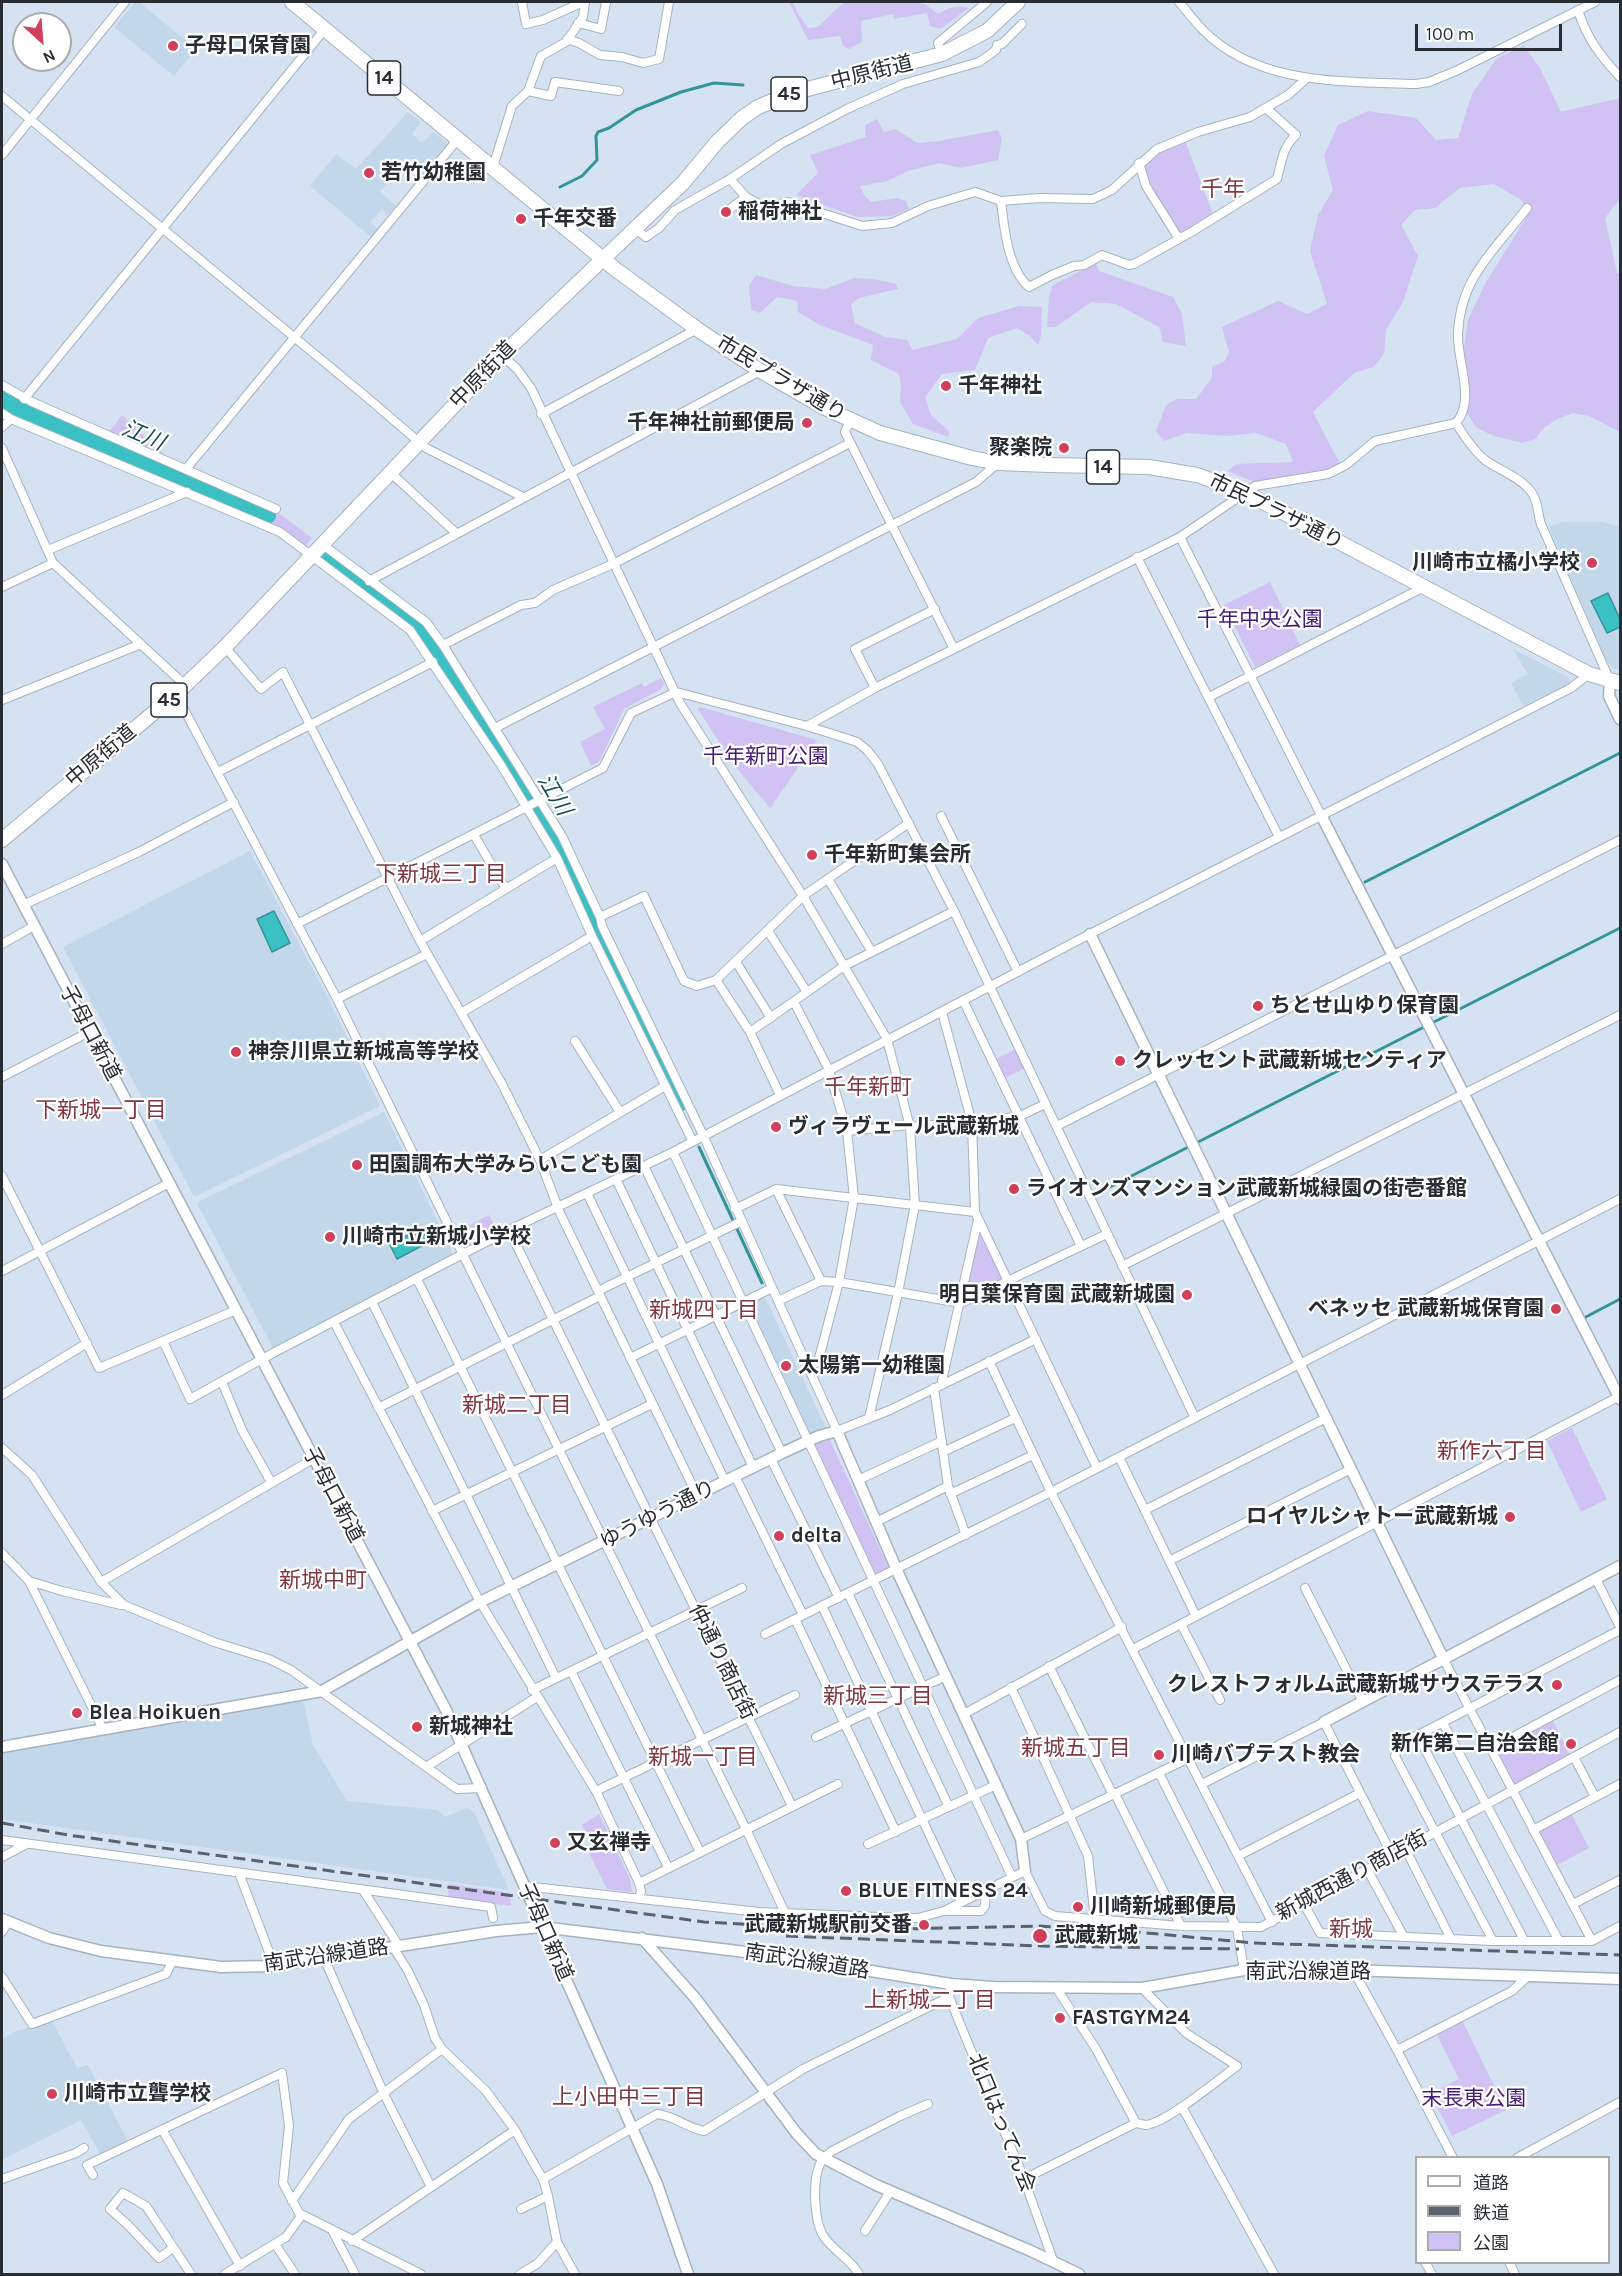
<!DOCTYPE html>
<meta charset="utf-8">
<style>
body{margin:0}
#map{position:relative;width:1622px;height:2276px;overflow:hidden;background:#d4e2f1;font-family:Karla,"Noto Sans JP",sans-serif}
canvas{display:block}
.frame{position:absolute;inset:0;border:3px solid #272d32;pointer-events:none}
.legend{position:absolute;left:1415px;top:2156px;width:195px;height:108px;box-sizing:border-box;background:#fff;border:2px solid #a9abad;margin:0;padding:8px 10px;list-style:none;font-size:18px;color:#272d32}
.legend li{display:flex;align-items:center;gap:12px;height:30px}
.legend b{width:30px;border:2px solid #a9abad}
.north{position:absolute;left:12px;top:12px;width:60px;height:60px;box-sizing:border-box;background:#fff;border:2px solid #a9abad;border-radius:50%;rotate:154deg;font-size:16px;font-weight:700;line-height:24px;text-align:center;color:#272d32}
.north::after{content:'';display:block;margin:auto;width:21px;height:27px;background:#d0405c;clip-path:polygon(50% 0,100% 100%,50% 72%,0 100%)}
.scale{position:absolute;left:1415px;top:24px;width:147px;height:27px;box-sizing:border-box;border:3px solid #272d32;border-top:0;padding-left:8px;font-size:18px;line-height:21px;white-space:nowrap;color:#272d32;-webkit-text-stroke:4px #fff;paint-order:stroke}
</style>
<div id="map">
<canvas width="1622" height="2276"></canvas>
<div class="frame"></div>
<ul class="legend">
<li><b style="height:8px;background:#fff"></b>道路</li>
<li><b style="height:8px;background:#5a636b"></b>鉄道</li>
<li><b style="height:16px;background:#d1c2f4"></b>公園</li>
</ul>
<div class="north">N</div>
<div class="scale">100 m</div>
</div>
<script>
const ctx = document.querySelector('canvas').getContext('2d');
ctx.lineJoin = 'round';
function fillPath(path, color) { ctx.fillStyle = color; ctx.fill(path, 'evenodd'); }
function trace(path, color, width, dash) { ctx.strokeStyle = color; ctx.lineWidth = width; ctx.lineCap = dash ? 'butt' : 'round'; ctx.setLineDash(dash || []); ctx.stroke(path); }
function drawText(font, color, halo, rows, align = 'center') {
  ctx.font = font + ' Karla,"Noto Sans JP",sans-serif'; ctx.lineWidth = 4.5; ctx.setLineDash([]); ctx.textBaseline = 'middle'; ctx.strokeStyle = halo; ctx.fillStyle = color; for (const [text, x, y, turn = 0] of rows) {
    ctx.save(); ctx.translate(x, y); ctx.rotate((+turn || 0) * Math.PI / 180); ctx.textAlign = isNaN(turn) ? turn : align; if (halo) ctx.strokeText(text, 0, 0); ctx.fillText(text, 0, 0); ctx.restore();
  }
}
fillPath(new Path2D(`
 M135,2H139L196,49L174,76L114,27Z
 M408,112L421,122L412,134L422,143L433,132L448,144L425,171L410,158L380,192L396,206L388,215L382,209L370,222L378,229L371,237L310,186L336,154L356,169Z
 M1563,522H1603L1620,527V670L1614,669L1606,660L1549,527Z
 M1513,649L1569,678L1570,683L1523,706L1511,683L1528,674Z
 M250,851L328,998L380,1106L196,1196L193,1195L63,947Z
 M384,1112L452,1251L451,1256L273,1348L198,1205L200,1201Z
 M765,1297L825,1426L808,1435L747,1305Z
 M303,1700L313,1745L347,1801L437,1810L445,1817L467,1808L474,1812L509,1890L2,1819V1753Z
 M52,2021L77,2068L88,2065L127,2139V2142L101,2155L81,2120L2,2160V2039L16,2031Z`), '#c3d7eb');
fillPath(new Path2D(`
 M789,2H793L798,14L808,28L818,27L844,2H914L925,4L938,14C949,7 956,5 969,8L940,29L930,26L927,13L894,19L893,14L861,21L862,42L849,49L843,46L840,36L808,40Z
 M1524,46L1540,68L1561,112L1620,98V199L1605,218L1617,273H1620V432L1589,416L1573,413L1557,419L1544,428L1535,439L1522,443L1494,436L1477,428L1467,414L1469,390L1464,348L1468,320L1486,282L1526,218L1523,201L1494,184L1460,188L1435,208L1415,210L1401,225L1418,256L1403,302L1386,330L1384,354L1373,367L1354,373L1313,412L1340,464L1308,476L1255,482L1227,471L1237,464L1293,462L1286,444L1256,433L1227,436L1187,433L1164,441L1156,431L1166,405L1177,399H1196L1212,378V366L1224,362L1229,353L1222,327L1278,301L1307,314L1327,304L1310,251L1318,215L1333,190L1324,156L1338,125L1368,111L1416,118L1436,140L1458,138L1472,94L1497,58Z
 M877,119L884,132L896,129L917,143L939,141L998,130L1002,138L998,160L961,168L939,163L908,171L888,181L860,186L864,195L871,202L897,198L906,201L909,209L892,216L857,217L796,195L818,173L810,155L866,137L865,125Z
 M1185,141L1213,214L1182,233L1177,231L1148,184L1143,164L1159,152Z
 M1096,263L1099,271L1173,297L1182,314L1186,346L1163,342L1159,327L1116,304L1091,302L1056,327H1047L1049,296L1053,285Z
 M756,275L793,286L825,289L854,278L873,279L896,284L898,289L859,298L851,304L855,323L885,337L907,340L913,350L957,339L978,318L1019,306L1042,307L1041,336L1038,345L1030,336L1017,328L988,338L975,370L942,374L925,397L931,415L949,431L948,437L913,424L900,402L901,387L899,374L871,360L873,345L820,325L798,312L797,301L777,297L760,313L751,310L749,286Z
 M122,415L167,457L108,433Z
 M107,439L280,514L312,538L306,545L267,521L104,452Z
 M1270,582L1300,645L1255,667L1224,605Z
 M661,678L664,683L661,689L624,709L599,762L591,766L580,742L605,729L593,707L642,683L644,687Z
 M700,707L817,740L770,808L733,764L698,709Z
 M1016,1049L1025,1068L1005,1078L996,1059Z
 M489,1215L497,1231L468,1245L466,1244L459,1231Z
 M981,1235L1002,1278L1000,1283L969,1297L965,1294L977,1236Z
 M1572,1428L1607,1499L1581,1512L1547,1441Z
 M829,1438L889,1569L876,1575L815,1445Z
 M1552,1719L1570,1755L1516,1784L1513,1782L1497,1750Z
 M599,1814L630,1879L632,1892L607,1889L587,1849L594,1844L582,1825Z
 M1572,1815L1589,1848L1557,1865L1541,1834L1542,1830Z
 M449,1884L510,1893L511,1906L448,1897Z
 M1463,2022L1506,2110L1452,2136L1430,2093L1459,2079L1437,2035Z`), '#d1c2f4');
const water = new Path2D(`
 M1608,593L1620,619V627L1607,633L1591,601Z
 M274,911L290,943L272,952L257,919Z
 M421,1228L429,1242L397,1259L390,1245Z`);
fillPath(water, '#3bc0c4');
trace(water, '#359498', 1.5);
trace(new Path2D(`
 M560,187L582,176L597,160L596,136L598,132L609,128L636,110L681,92L714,83L743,85
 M1365,882L1620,753
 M1432,1023L1620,928
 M699,1147L762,1283
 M1096,1194L1426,1026
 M1582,1319L1620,1299`), '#359498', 3);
trace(new Path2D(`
 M2,398L21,411L129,454L214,495L267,515
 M324,560L357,580L414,624L458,684L533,802L561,853L679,1103`), '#3bc0c4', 18);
const minor = new Path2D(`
 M522,2L526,24L543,20L583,2
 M1179,2C1187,11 1194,21 1203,30C1258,86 1344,81 1416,84L1429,82L1456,71L1595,2
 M1578,10C1586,37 1601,57 1620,77
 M578,23L601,29L606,2
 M567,39L579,43L600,55L622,57L643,63L659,59L669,2
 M942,54L938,43L987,2
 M528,91L551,96L555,82L619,91
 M2,96L363,394L426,448L523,497
 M2,155L125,2
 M1139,163L1146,186L1179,239
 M493,167L512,106L528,91L541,56L566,42L583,17L585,2
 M730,179L746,197L761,205L773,206L788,202L862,226L892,223L928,206L975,192L1001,201L1039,198L1093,199L1112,190L1157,149L1198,132L1250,117L1288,95L1307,78
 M1001,201C1004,228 1008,269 1029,287L1052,275L1074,266L1084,265L1102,255L1129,265L1134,264L1193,231L1277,179C1282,161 1282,148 1296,135L1266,108
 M726,212L746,197
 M635,229L646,237L659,228L675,210L730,179L781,144L847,109L903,84L979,62L996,50L997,45L1002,44L1022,24
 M502,355L517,369L531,388L680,703L803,896L887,1039L910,1127L915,1205L898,1293L869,1418
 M2,385L32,402L276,509
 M24,399L325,29
 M2,413L11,419L280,532L410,630L501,765L557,858L592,936L692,1140
 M541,414L697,329
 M850,420L845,432L954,649
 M1456,423C1464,436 1473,450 1485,460C1500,471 1521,477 1532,493C1539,503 1537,513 1541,524L1610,681
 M2,427L11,419
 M2,448L53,563L185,685
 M186,469L458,139
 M390,472L456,533
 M1180,537L1321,815
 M322,544L426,622L443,645L562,836L600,917L602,926L703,1135L837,1431L890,1410L1036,1339
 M48,550L187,492
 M1137,557L1279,837
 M369,581L760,371
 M2,587L53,563
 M443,645L521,605L535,603L553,590L613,564L850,443
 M225,647L261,689L283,672L420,941L502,1084L540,1160L560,1213L697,1495
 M875,688L855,649L935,609
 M176,694L337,999L746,1829L785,1913
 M1209,697L1424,587
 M2,700L141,644
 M807,726L875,688L1180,537L1255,486L1328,474L1346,465L1375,441L1456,423C1476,400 1457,362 1458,334C1460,277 1495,250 1527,208
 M495,728L976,482L998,463
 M218,772L433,662
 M941,816L1018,972
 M474,835L506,889
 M828,879L872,952
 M23,905L139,852L234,802
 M600,917L644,896L684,981L697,986L716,980L803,896L909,823
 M297,924L603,768L631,713L676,692L807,726L845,738L857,742L867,750L878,764L954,911L1195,1418
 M768,931L807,992
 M420,941L557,858
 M2,944L34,926
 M736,962L771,1018
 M716,980L750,1032L780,1095
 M337,999L427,954
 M963,1000L1081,1246
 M794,1002L829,1070L847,1131L854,1198L839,1282L818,1362L808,1367
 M942,1012L972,1123L975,1212L1097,1468
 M461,1013L592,936
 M750,1032L844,966L954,911
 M575,1041L620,1112
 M2,1077L89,1032
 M1057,1126L1620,840
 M910,1127L1018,1117L1045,1104
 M847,1131L909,1125
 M673,1152L1012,1877
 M540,1160L665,1086
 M644,1166L782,1453
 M2,1176L99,1368L236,1310
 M616,1179L753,1467
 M776,1189L821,1281
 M587,1193L725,1481
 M735,1209L776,1189L975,1212
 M509,1230L792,1806
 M1122,1266L1620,1015
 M2,1271L169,1183
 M417,1279L700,1852
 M598,1291L740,1222
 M778,1301L821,1281L839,1282L961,1303L1107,1234
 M372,1302L556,1678
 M334,1322L480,1602L597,1793L639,1883L641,1891L639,1899
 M163,1341L190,1399L273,1353L509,1230L673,1152L1090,934L1571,688L1589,674
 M630,1358L772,1288
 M989,1361L1051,1492L1272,1922
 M222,1382L242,1430L271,1482
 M941,1385L978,1220
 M934,1388L948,1486L966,1535
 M2,1395L87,1343
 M378,1408L600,1296
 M2,1448L32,1475L101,1582L124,1605L214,1642L269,1659L291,1670L457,1789L482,1788
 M943,1452L1015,1418
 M1119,1457L1196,1616
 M771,1459L839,1598
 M735,1476L803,1615
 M858,1480L942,1441
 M950,1494L1033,1455
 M1145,1510L1326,1418
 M432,1511L652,1404
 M876,1522L948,1486
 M2,1553L29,1581L103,1729
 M1169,1561L1351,1469
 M1596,1579L1620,1627
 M29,1581L62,1591L121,1605
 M101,1582L313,1459
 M1305,1588L1363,1702
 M848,1593L949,1807
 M822,1606L961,1902
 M795,1619L896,1832
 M1181,1624L1220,1700
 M765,1634L1051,1492L1620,1199
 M1133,1649L1620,1396
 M1444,1660L1592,1941
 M1049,1666L1113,1795
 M571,1671L668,1867
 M1011,1687L1088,1856L1095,1919
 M532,1690L742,1588
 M964,1714L1122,1627
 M1443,1723L1559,1941
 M1418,1736L1524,1940
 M816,1737L946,1676
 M1490,1749L1620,1680
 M1574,1757L1595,1797
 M426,1767L537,1697
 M1159,1773L1237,1928L1244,1970
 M1202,1784L1324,1722L1392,1855
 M596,1791L795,1695
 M1115,1794L1181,1926
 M1533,1830L1620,1784
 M1021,1839L1189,1758
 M2,1840L491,1907L493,1918
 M868,1844L996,1785
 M1405,1848L1451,1939
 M1238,1856L1360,1793
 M2,1857L27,1844
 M1367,1869L1404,1937
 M239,1873L274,1965
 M639,1883L838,1784
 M524,1886L759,1912L903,1918H918L944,1911H981L985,1906L986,1890
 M363,1890L399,1946
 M1304,1904L1320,1933L1493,1941H1592L1620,1926
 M1573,1904L1620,1880
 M944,1911L1025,1871L1045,1911L1055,1916L1181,1926L1261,1927L1620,1732
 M2,1932L8,1922
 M1493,1941L1395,1756L1399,1745L1620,1630
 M393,1947L408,1971L424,2005L435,2038L442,2049L486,2091L515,2130L534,2164L543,2179L548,2196L557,2242L575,2274
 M324,1958L384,2094L431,2187
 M1353,1970L1397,2050L1453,2158
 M2,1977L32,2024L166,1974L172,1962
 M951,1984L949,1997L1024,2179L1054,2263
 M1057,1989L1096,2049L1136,2123
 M1397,2050L1512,1991L1528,1976
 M1182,2107L1274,2274
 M163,2131L240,2266
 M1517,2158L1620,2102
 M93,2175L87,2165L282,2073L289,2126L283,2183L299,2213L421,2274
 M2,2179L76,2153L84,2148
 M543,2179L657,2114C675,2116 687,2128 704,2131L803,2069L949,1997
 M1024,2179L1136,2123C1137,2123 1145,2125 1146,2125C1166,2123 1218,2080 1237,2066L1186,2033L1142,1988
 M292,2201L349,2119L442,2049
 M521,2209L548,2196
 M865,2231L890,2192
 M333,2232L355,2274
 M352,2241L515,2130
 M275,2244L295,2274
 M173,2248L159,2258L128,2225L110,2209L123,2193L146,2206L191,2274
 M1425,2262L1432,2274
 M1509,2262L1515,2274
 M225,2274L286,2237L301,2216
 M520,2274L537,2264L557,2242
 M859,2274C851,2260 834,2251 824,2237C814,2222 812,2181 820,2164C822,2158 827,2155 832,2151L900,2116L928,2104`);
const tertiary = new Path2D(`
 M1610,681L1609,696L1620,719
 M1321,815L1620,1399
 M2,864L446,1710L657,2184L688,2274
 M1090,934L1444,1660
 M1324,1722L1620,1566
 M2,1747L322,1691L480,1602L782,1453L819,1436L837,1431L899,1575L1021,1839L1025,1871
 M2,1919L49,1938L101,1951L221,1967L271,1966L496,1931L542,1927L778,1956L951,1984L993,1987L1142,1988L1244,1970L1288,1968L1620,1979
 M642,1938L696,1999L797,2134L816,2154L876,2185L1031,2251L1079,2274`);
const primary = new Path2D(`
 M292,2L615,269L697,329L759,370L825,408L880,433L972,458L998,463L1048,465L1149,467L1197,475L1246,493L1589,674L1620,683
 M2,840L176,694L225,647L502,355L683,183L717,142L742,118L758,107L792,93L942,54L987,31L1018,2`);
trace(minor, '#a5b3c1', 10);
trace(tertiary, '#a5b3c1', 13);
trace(primary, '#a5b3c1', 16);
trace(minor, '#fff', 8);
trace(tertiary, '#fff', 10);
trace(primary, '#fff', 14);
trace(new Path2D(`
 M2,1823L68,1835L704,1922L851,1930L1039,1926L1126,1931L1254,1943L1620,1955
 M786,1936L1041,1946L1239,1949`), '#5a636b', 3, [12, 6]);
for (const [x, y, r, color] of [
 [173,46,6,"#d0405c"],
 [369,173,6,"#d0405c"],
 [726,212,6,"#d0405c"],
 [521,219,6,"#d0405c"],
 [946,386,6,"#d0405c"],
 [807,423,6,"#d0405c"],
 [1064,448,6,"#d0405c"],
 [1592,563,6,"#d0405c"],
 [812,855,6,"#d0405c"],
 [1258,1006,6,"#d0405c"],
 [236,1052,6,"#d0405c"],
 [1120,1061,6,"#d0405c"],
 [776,1127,6,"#d0405c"],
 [357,1165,6,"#d0405c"],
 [1014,1189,6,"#d0405c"],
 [330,1237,6,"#d0405c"],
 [1187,1295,6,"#d0405c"],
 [1556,1309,6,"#d0405c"],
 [786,1366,6,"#d0405c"],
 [1510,1517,6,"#d0405c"],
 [779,1536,6,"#d0405c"],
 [1557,1685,6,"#d0405c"],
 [77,1713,6,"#d0405c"],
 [417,1727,6,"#d0405c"],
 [1571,1744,6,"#d0405c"],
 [1159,1755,6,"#d0405c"],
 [555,1843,6,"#d0405c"],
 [846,1891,6,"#d0405c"],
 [1078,1907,6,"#d0405c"],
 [924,1925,6,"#d0405c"],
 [1040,1936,8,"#d0405c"],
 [1060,2018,6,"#d0405c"],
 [52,2094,6,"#d0405c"]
]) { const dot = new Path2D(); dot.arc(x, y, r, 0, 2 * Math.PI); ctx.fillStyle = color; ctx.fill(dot); trace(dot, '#fff', 2); }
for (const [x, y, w] of [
 [384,78,33],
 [789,94,36],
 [1103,467,33],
 [169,700,36]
]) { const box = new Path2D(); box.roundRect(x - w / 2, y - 17, w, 34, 4.5); ctx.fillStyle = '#fff'; ctx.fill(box); trace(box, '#272d32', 1.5); }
drawText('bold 20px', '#272d32', null, [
 ["14",384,78],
 ["45",789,94],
 ["14",1103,467],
 ["45",169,700]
]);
drawText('bold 21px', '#272d32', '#fff', [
 ["子母口保育園",185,46],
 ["若竹幼稚園",381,173],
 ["稲荷神社",738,212],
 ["千年交番",533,219],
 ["千年神社",958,386],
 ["千年神社前郵便局",795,423,"right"],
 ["聚楽院",1052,448,"right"],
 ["川崎市立橘小学校",1580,563,"right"],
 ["千年新町集会所",824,855],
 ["ちとせ山ゆり保育園",1270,1006],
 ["神奈川県立新城高等学校",248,1052],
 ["クレッセント武蔵新城センティア",1132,1061],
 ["ヴィラヴェール武蔵新城",788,1127],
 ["田園調布大学みらいこども園",369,1165],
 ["ライオンズマンション武蔵新城緑園の街壱番館",1026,1189],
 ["川崎市立新城小学校",342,1237],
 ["明日葉保育園 武蔵新城園",1175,1295,"right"],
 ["ベネッセ 武蔵新城保育園",1544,1309,"right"],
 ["太陽第一幼稚園",798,1366],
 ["ロイヤルシャトー武蔵新城",1498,1517,"right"],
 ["delta",791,1536],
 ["クレストフォルム武蔵新城サウステラス",1545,1685,"right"],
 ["Blea Hoikuen",89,1713],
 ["新城神社",429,1727],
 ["新作第二自治会館",1559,1744,"right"],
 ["川崎バプテスト教会",1171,1755],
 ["又玄禅寺",567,1843],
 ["BLUE FITNESS 24",858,1891],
 ["川崎新城郵便局",1090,1907],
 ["武蔵新城駅前交番",912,1925,"right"],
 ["武蔵新城",1054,1936],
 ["FASTGYM24",1072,2018],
 ["川崎市立聾学校",64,2094]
], 'left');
drawText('21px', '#272d32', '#fff', [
 ["中原街道",872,73,-14],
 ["中原街道",483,375,-46],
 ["市民プラザ通り",781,379,31],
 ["市民プラザ通り",1276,512,26],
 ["中原街道",101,756,-40],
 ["子母口新道",90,1033,62],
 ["子母口新道",333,1495,62],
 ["ゆうゆう通り",658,1515,-27],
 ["仲通り商店街",722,1662,64],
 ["新城西通り商店街",1352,1876,-28],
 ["子母口新道",545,1932,66],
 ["南武沿線道路",326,1956,-8],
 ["南武沿線道路",807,1962,9],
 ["南武沿線道路",1308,1972],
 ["北口はってん会",1001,2123,68]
]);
drawText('21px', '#421b74', '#fff', [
 ["千年中央公園",1260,620],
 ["千年新町公園",766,757],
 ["末長東公園",1474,2099]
]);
drawText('22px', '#803842', '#fff', [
 ["千年",1223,190],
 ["下新城三丁目",441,875],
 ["千年新町",868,1088],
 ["下新城一丁目",101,1111],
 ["新城四丁目",704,1311],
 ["新城二丁目",517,1406],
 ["新作六丁目",1492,1452],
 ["新城中町",323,1581],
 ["新城三丁目",878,1697],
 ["新城五丁目",1076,1749],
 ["新城一丁目",703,1758],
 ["新城",1351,1930],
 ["上新城二丁目",930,2001],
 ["上小田中三丁目",629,2098]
]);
drawText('italic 22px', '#164e50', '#fff', [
 ["江川",143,436,23],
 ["江川",554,795,59]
]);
</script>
